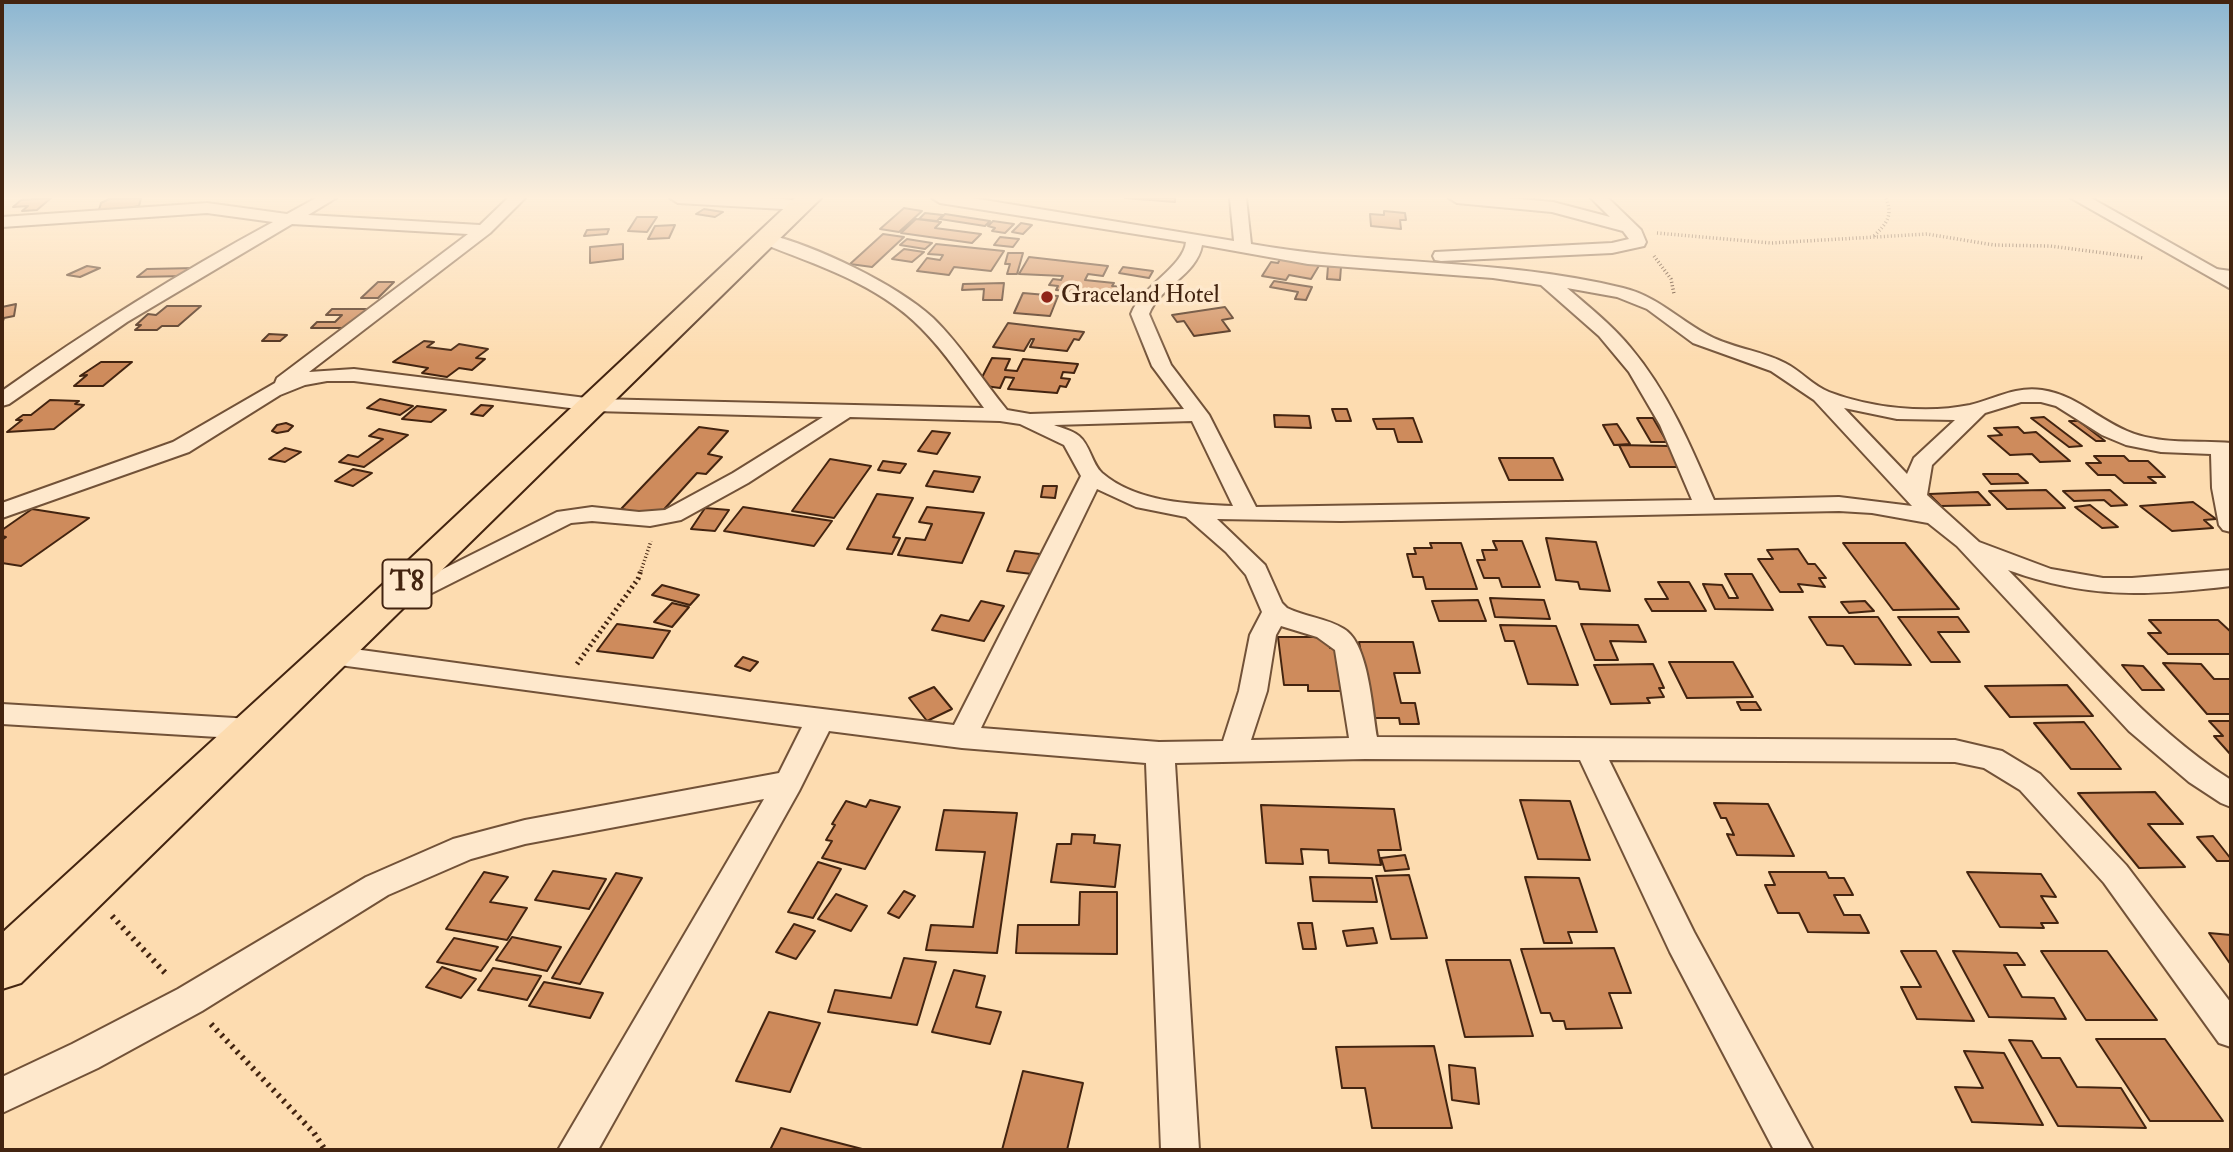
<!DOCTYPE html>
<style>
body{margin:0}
#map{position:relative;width:2233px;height:1152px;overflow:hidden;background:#fddcb0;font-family:"IM FELL Double Pica",serif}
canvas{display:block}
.frame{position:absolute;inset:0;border:4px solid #432410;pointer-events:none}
</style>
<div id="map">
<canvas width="2233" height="1152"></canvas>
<div class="frame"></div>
</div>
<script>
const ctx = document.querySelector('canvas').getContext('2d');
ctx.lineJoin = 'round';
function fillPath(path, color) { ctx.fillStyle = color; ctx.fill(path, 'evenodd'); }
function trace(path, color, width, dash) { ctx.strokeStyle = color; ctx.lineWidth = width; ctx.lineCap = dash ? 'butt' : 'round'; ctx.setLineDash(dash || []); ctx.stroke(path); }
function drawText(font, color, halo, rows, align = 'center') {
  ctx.font = font + ' "IM FELL Double Pica",serif'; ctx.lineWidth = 7; ctx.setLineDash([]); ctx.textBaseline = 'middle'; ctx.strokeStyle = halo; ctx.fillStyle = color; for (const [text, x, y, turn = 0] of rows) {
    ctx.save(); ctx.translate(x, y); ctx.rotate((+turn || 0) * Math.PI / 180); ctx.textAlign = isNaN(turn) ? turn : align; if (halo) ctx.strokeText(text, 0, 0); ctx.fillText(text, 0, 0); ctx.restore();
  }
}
const building = new Path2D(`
 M51,198L37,210L22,211L28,206L13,207L21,200Z
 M141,198L139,206L98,213L101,203L109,199Z
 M1125,198H1175V202Z
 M904,208L922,211L899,232L880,229Z
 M704,209L723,212L715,217L696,214Z
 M1384,211L1405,213L1406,220H1400L1401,229L1371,226L1370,214L1384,215Z
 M925,213L943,215L937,221L919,219Z
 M945,214L990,221L985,226L940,219Z
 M637,217H657L647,232L628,231Z
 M916,219L941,222L935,228L981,234L972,243L901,233Z
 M993,221L1014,224L1005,233L992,231L995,228L988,226Z
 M1021,223L1032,225L1023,234L1012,232Z
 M675,225L669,238L648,239L655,226Z
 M609,229L607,234L584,236L587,230Z
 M883,234L904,237L872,267L850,264Z
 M1000,237L1019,239L1013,247L994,245Z
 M907,239L932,243L925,249L900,245Z
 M623,244V259L590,263V247Z
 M936,244L1004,251L991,271L954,267L949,275L917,271L927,258L940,260L943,255L928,254Z
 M904,249L924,252L912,262L892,259Z
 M1008,253H1023L1017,274H1007L1010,264H1005Z
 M1029,257L1108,266L1103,276L1088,274L1085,280L1114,283L1112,286L1123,287L1119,296L1056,290L1058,286L1049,285L1053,279L1061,280L1063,276L1019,274Z
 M1280,259L1306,264H1320L1311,279L1289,275L1286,280L1262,276L1271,262L1278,263Z
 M87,266L100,268L80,277L67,275Z
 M1328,266L1341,267L1340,280L1327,279Z
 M1123,267L1153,271L1149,278L1119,273Z
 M194,268L185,276L137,277L147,269Z
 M1274,281L1312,287L1306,300L1295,299L1298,292L1270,287Z
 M378,282H394L378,298H361Z
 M1004,283L1002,300H983L984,289L962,290L963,284Z
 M1023,293L1058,296L1050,316L1014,313Z
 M16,304L14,316L4,318L2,324V307Z
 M167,306H201L178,326H162L157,330H135L141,325H136L148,314L156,315Z
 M1225,307L1233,318L1222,320L1230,331L1194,336L1184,321L1177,322L1172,315Z
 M332,309H370L351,328H311L317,322H335L342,315H326Z
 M1008,323L1084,332L1079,340L1074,339L1067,351L1030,347L1034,339H1031L1024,351L993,347Z
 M269,334L287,335L280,341H262Z
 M424,341L434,342L427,347L451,350L459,344L488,349L476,358L485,359L472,370L459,368L447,377L422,373L428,368L393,362Z
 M992,358L1010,359L1005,370L1017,371L1023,359L1078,364L1074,373L1063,372L1061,378L1070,379L1066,387L1060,386L1057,393L1008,389L1014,378L1005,377L1000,388L978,385Z
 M101,362H132L103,386H74L87,375L80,376Z
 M380,399L413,406L400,415L367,408Z
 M50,400L79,401L75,404L84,405L54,429L7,432L22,420H16L23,415H31Z
 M481,405L493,406L483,416L471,414Z
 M417,406L446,410L431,422L402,419Z
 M1332,409H1347L1351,421H1336Z
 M1274,415L1309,416L1311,428L1275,427Z
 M2044,417L2082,446L2069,447L2031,418Z
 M1413,418L1422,442H1398L1394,429H1377L1373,419Z
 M1637,418H1653L1667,442H1651Z
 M2069,421H2079L2105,441H2096Z
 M286,423L293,426L288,431L277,433L272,431L277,425Z
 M1617,424L1630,444L1614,445L1603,425Z
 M699,427L728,431L708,454L722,457L706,474L697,473L658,516L621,509Z
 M2018,427L2024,433L2036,432L2070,461L2040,462L2032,454L2010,455L1988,436L2002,435L1994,428Z
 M379,429L408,435L364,467L339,462L348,455L358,457L383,439L369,436Z
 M932,431L950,433L937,454L918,451Z
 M1619,445L1669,446L1682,467H1630Z
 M285,448L301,452L285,462L269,459Z
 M2094,456H2124L2129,461H2148L2165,477H2148L2156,483H2124L2115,475H2098L2086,463H2101Z
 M1499,458H1553L1563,480H1509Z
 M830,459L871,466L834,518L792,511Z
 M883,461L906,464L900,473L878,470Z
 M353,469L372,473L353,486L335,481Z
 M934,471L980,477L973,492L926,486Z
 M1983,474H2018L2028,483L1991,484Z
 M1043,486H1057L1055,498L1041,497Z
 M2046,490L2065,508L2007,509L1989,491Z
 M2110,490L2127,505L2111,506L2104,500L2074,501L2063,491Z
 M1978,492L1990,505L1941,506L1929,494Z
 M877,494L913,498L893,537L900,538L892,554L847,549Z
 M2193,502L2216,519L2204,520L2213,528L2172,531L2140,506Z
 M2090,505L2118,527L2102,528L2075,507Z
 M743,507L832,521L814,546L724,531Z
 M927,507L984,513L962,563L898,555L906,538L925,540L932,524L919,522Z
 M705,508L729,510L715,531L691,529Z
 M32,509L89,518L21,566L2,563V540L6,537L2,536V530Z
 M1546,538L1596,542L1610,591L1580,589L1578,582L1556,580Z
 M1493,541H1522L1540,587H1502L1499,578H1484L1477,560H1485L1482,550H1497Z
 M1430,543H1461L1477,589H1426L1423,577H1413L1407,554H1416L1414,548H1432Z
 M1843,543H1905L1959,609L1893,610Z
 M1798,549L1808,564H1815L1826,578H1819L1825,587L1798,584L1803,592H1780L1758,559H1773L1767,550Z
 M1015,551L1040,554L1032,574L1007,571Z
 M1725,574H1752L1773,610L1715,609L1703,584L1722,585L1729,598H1738Z
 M1658,582H1689L1706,611H1652L1645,599H1668Z
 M662,585L699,595L690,605L652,595Z
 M1490,598L1544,600L1550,619L1495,617Z
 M1478,600L1486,621H1439L1432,601Z
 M981,601L1004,606L984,641L932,630L941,615L969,621Z
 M1865,601L1874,611L1849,613L1841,602Z
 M672,603L689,607L672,627L654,622Z
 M1809,617H1878L1911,665L1855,664L1843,646L1827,645Z
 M1898,617H1958L1969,632H1938L1960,662H1931Z
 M2149,620H2218L2231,632V654H2168L2148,633H2161Z
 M617,624L670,631L653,658L597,651Z
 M1581,624L1638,625L1646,642L1610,641L1618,660H1595Z
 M1500,625L1556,626L1578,685L1528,684L1514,641H1505Z
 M1278,637H1329L1330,648H1338L1346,691H1308V685H1284Z
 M1359,642H1413L1420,673H1394L1401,703H1415L1419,724H1400L1399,718H1373Z
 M743,657L758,662L750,671L735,666Z
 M1669,662H1733L1753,697L1687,698Z
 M2163,663L2201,664L2214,679H2231V714H2207Z
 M1653,664L1664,688H1659L1664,697L1647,698L1650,703L1611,704L1594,665Z
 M2122,665L2143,666L2164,690H2142Z
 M2067,685L2093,716L2010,717L1985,686Z
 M934,687L952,709L927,721L909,698Z
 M1737,702H1756L1761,710H1741Z
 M2209,721H2231V755L2214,736H2223Z
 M2084,722L2121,769H2071L2034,723Z
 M2155,792L2183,824H2148L2185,867L2139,868L2078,793Z
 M870,800L900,807L865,869L822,858L832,841L826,840L835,825L832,824L846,801L866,807Z
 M1520,800L1570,801L1590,860L1538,859Z
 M1714,803L1768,804L1794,856L1737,855L1727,834L1734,835L1726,818H1721Z
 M1261,805L1394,809L1401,850H1378L1381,865L1329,863L1328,850L1301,849L1303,864L1266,863Z
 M944,810L1017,813L997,953L926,950L931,925L973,927L985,852L936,850Z
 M1072,834L1095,835L1094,843L1120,845L1115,887L1051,882L1057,844H1071Z
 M2213,836L2231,859V861H2217L2197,837Z
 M1405,855L1409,869L1385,871L1381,858Z
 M818,862L841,869L813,918L788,912Z
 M553,871L606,879L589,909L535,900Z
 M484,872L508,877L490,902L527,908L507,940L446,929Z
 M1769,872H1826L1829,878H1844L1853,895H1834L1844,915H1860L1869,933L1808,932L1799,913H1778L1765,885H1775Z
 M1967,872L2041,874L2056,897L2041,896L2058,923H2041L2044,928L2000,927Z
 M616,873L642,878L580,984L552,978Z
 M1409,875L1427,938L1391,939L1376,876Z
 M1310,877L1372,878L1377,902L1313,901Z
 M1525,877L1579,878L1597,932H1568L1572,943H1544Z
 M904,891L915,896L899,918L888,913Z
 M1080,892H1117V954L1016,953L1018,925H1079Z
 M836,894L867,906L851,931L818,919Z
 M1298,923H1312L1316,949H1303Z
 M794,924L815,931L796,959L776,952Z
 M1373,928L1377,943L1347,946L1343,931Z
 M2209,933L2231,935V965Z
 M512,937L561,947L547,971L496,960Z
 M454,938L498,947L481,971L437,962Z
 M1614,948L1631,993H1609L1622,1028L1566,1029L1564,1021H1553L1550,1013H1541L1521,949Z
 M1901,951H1936L1974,1021L1917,1019L1901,987H1921Z
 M1953,951L2017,953L2025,965H2004L2022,997L2054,998L2066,1019L1989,1017Z
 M2041,951H2107L2157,1020H2086Z
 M904,958L936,962L917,1025L828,1012L835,990L891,998Z
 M1446,960H1510L1533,1036L1465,1037Z
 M442,967L476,979L461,998L426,987Z
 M493,968L541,976L527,1000L478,990Z
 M954,970L985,976L976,1007L1001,1012L990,1044L932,1032Z
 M544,982L603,993L590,1018L529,1006Z
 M769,1012L820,1023L790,1092L736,1081Z
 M2096,1039H2165L2223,1121H2150Z
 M2009,1040L2032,1041L2042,1058H2060L2077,1087L2121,1088L2146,1128L2058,1126Z
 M1434,1046L1452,1128H1372L1365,1088H1342L1336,1047Z
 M1964,1051L2004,1053L2043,1125L1972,1122L1955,1087L1983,1088Z
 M1449,1065L1475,1068L1479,1104L1452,1100Z
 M1023,1071L1083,1083L1067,1150H1002Z
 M781,1128L866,1150H770Z`);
fillPath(building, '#ce8b5c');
trace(building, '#432410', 2);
const service = new Path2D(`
 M2208,268L2231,271V277L2205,273V269Z`);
const minor = new Path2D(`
 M316,198H336L308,215L480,225L508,198H525L490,233L309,372L354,369L594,399L984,408C964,381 945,352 921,328C878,284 817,265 761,243L759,239L761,235L767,234C816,246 896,284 933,318C961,345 982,380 1007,410L1030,414L1184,409L1152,366L1131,314C1142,286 1184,266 1186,242L940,203L932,198H972L1234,241L1230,198H1246L1251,244C1374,266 1502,258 1623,288C1656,296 1677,318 1706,334C1730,348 1760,350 1785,363C1801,371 1813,386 1829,392C1871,408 1926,414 1970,405C1995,399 2015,386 2042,390C2076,395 2096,418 2127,431C2159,445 2197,440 2231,443V532L2223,530L2219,525L2212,488L2211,454L2161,452L2126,445L2102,435L2056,406L2041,402H2021L1985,413L1932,465L1927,495L1979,542L2051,569L2103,578H2132L2231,570V586C2147,596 2089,599 2008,570C2080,643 2145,725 2231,780V807L2221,803L2189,782L2129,731L1957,546L1928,523L1872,513L1839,511L1341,521L1217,519L1265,565L1282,603L1287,608C1305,617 1327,618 1344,629C1369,644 1372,709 1377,737L1955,740L2002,751L2040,774L2126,865L2231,1003V1047L2219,1043L2104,883L2020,790L1984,768L1955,762L1609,760L1694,932L1813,1150H1774L1670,952L1580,760L1365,759L1175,763L1199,1150H1161L1146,763L962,748L829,731L799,791L598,1150H558L764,799L525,844L471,859L388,895L202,1011L98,1068L2,1113V1077L72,1044L178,989L366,877L453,839L525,820L779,773L802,727L332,664L323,661L319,655L323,649L332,646L559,677L954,725L1081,476L1064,445L1020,424L1000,421L850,417L748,483L681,520L650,526L592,521L571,523L394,612L385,610L381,604L385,598L557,512L592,507L639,512L665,510L733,473L823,417L594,411L354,381H327L305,385L280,395L189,452L2,518V503L173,442L275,383L277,378L468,234L292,224L127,322L9,404L2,406V391C89,329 179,273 273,222L207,213L2,227V217L207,203L287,214ZM1202,245L1308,264L1493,278L1541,285L1599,336L1629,372L1660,425L1692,500L1256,507L1209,415L1171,365L1149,314C1160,286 1197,275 1202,245ZM1567,288L1617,297L1647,309L1693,343L1771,371L1814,400L1912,506L1839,497L1714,500C1691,446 1668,392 1630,347C1612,325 1589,307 1567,288ZM1844,408L1897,419L1955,420L1914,458L1907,474ZM1192,421L1233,506C1190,504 1137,503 1102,473C1092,464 1090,445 1079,436C1073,431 1062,428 1054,425ZM1097,489L1136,507L1186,517L1226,552L1246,575L1262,612L1250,635L1239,691L1223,741L1159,742L981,728ZM1281,626L1317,637L1335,650L1349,738L1251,740L1267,691L1276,635Z
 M670,198C693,198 797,194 809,205L801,210L678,203Z
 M1449,198H1509L1553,202L1610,217L1591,198H1608L1641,230L1646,242L1644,246L1612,253L1441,261L1435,260L1433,256L1435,252L1612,243L1629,239L1623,231L1552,212L1457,203Z
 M2071,198H2091L2231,277V289Z
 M2,704L251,719L261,722L265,729L261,736L251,739L2,724Z`);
const trunk = new Path2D(`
 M795,198H821L21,983L2,989V933L362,604Z`);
trace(service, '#725238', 4);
trace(minor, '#725238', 4);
trace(trunk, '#432410', 4);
trace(new Path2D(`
 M1657,233L1771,243L1927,234L1994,245L2050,246L2143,258
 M1874,236C1887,223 1893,216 1886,198
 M1654,256L1671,279L1674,294
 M641,571L651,541`), '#432410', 3.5, [1, 2.5]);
trace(new Path2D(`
 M577,664L638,579L641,570`), '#432410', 5, [2, 3.5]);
trace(new Path2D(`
 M112,916L168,976
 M211,1024L314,1133L325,1150`), '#432410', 6, [2.5, 5]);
fillPath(service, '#fee8cc');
fillPath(minor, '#fee8cc');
fillPath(trunk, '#fddcb0');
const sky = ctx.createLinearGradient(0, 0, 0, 359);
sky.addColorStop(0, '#8bb6d2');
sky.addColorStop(0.55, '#feefdb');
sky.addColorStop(1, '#feefdb00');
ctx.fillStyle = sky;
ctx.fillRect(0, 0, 2233, 359);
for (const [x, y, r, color] of [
 [1047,297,7,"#8f2418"]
]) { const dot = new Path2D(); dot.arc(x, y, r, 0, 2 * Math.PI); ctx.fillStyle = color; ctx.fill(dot); trace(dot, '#fee8cc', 2.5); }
drawText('24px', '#432410', '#fee8cc', [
 ["Graceland Hotel",1061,297]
], 'left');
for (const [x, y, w] of [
 [407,584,49]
]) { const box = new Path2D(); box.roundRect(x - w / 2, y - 24.5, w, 49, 5); ctx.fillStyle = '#fee8cc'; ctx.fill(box); trace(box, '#432410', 2); }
drawText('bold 28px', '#432410', null, [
 ["T8",407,584]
]);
</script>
